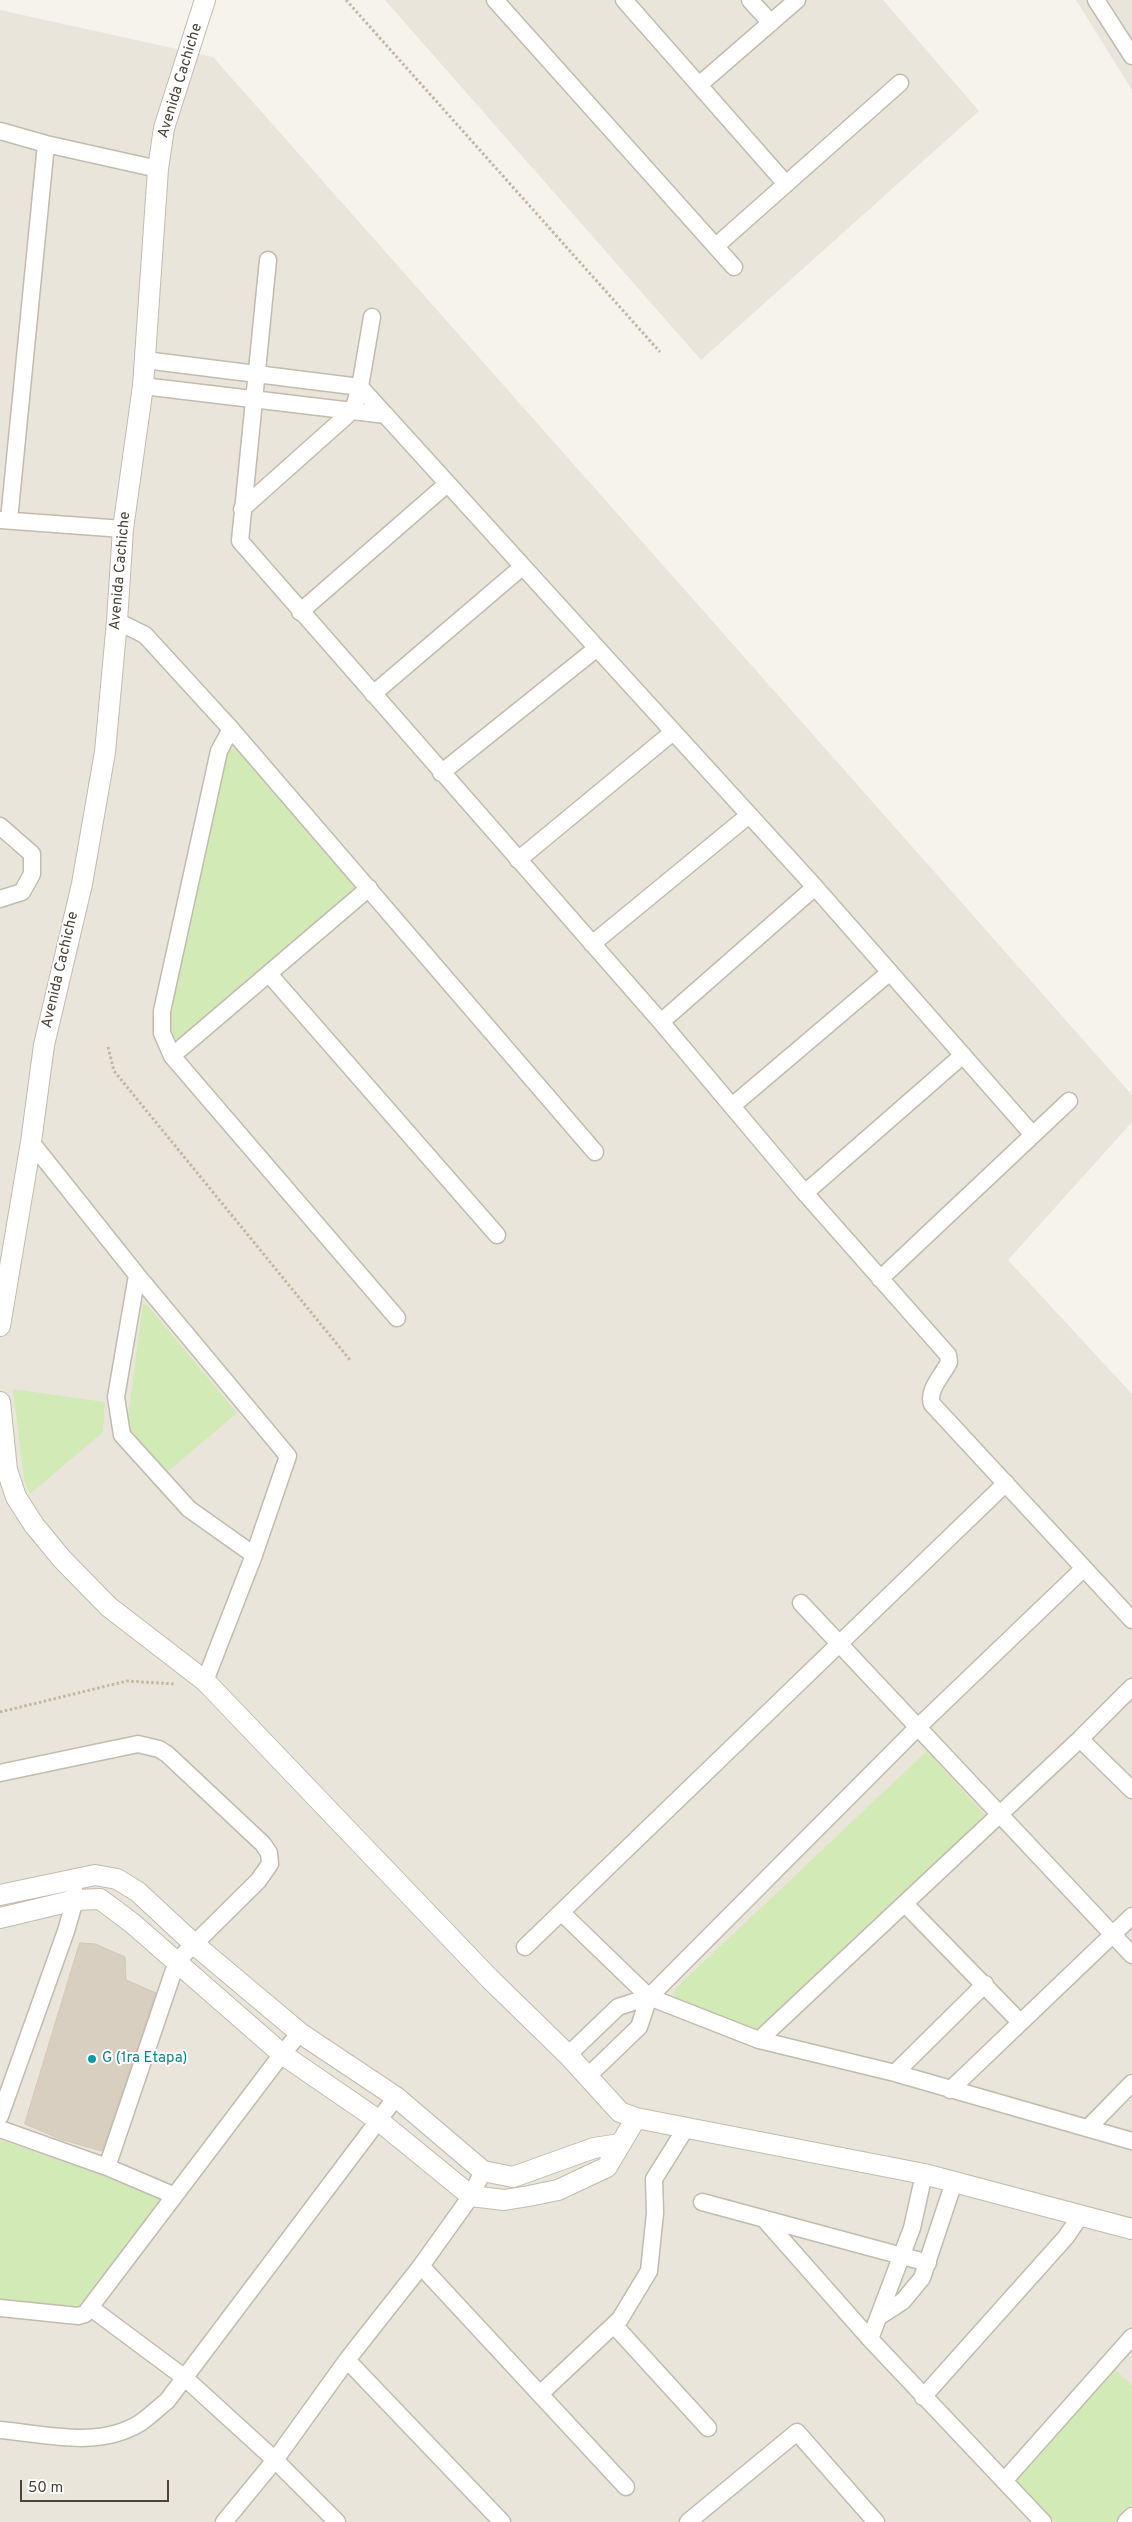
<!DOCTYPE html>
<style>
body{margin:0}
#map{position:relative;width:1132px;height:2522px;overflow:hidden;background:#f6f3ec;font-family:Overpass,sans-serif}
canvas{display:block}
.scale{position:absolute;left:20px;top:2480px;width:149px;height:22px;box-sizing:border-box;border:2px solid #4b4439;border-top:0;padding-left:6px;font-size:15px;line-height:18px;white-space:nowrap;color:#4b4439;-webkit-text-stroke:4px #fff;paint-order:stroke}
</style>
<div id="map">
<canvas width="1132" height="2522"></canvas>
<div class="scale">50 m</div>
</div>
<script>
const ctx = document.querySelector('canvas').getContext('2d');
ctx.lineJoin = 'round';
function fillPath(path, color) { ctx.fillStyle = color; ctx.fill(path, 'evenodd'); }
function trace(path, color, width, dash) { ctx.strokeStyle = color; ctx.lineWidth = width; ctx.lineCap = dash ? 'butt' : 'round'; ctx.setLineDash(dash || []); ctx.stroke(path); }
function drawText(font, color, halo, rows, align = 'center') {
  ctx.font = font + ' Overpass,sans-serif'; ctx.lineWidth = 4; ctx.setLineDash([]); ctx.textBaseline = 'middle'; ctx.strokeStyle = halo; ctx.fillStyle = color; for (const [text, x, y, turn = 0] of rows) {
    ctx.save(); ctx.translate(x, y); ctx.rotate((+turn || 0) * Math.PI / 180); ctx.textAlign = isNaN(turn) ? turn : align; if (halo) ctx.strokeText(text, 0, 0); ctx.fillText(text, 0, 0); ctx.restore();
  }
}
fillPath(new Path2D(`
 M385,0H883L979,111L701,360Z
 M1076,0H1132V90Z
 M0,10L213,57L1132,1095V1122L1008,1260L1132,1394V2522H0Z`), '#eae5da');
fillPath(new Path2D(`
 M236,747L358,887L357,893L183,1041L173,1038L170,1011L225,753Z
 M143,1304L148,1306L237,1413L166,1473L127,1425Z
 M13,1389L105,1402L103,1432L30,1494L24,1480Z
 M927,1751L995,1826L768,2039L673,2001L675,1989Z
 M0,2140L165,2196L81,2311L0,2304Z
 M1115,2370L1132,2385V2504L1115,2522H1055L1016,2482Z`), '#d2eab5');
const building = new Path2D(`
 M80,1943L95,1944L125,1957L126,1980L156,1993L102,2151L60,2139L25,2124Z`);
fillPath(building, '#d8cfc1');
trace(building, '#d3c7b4', 1);
const minor = new Path2D(`
 M495,0L734,267
 M624,0L786,184
 M750,0L771,23
 M1096,0L1132,56
 M699,85L797,0
 M0,131L46,144L158,169
 M716,246L900,83
 M268,260L240,541L661,1022L805,1193L948,1355L949,1362C943,1375 927,1390 932,1404L1132,1620
 M145,360L360,387L597,648
 M143,386L386,415
 M242,509L353,410L360,387L372,317
 M0,520L123,529
 M9,520L46,144
 M300,612L447,484
 M117,621L145,635L231,729L595,1152
 M373,694L522,567
 M231,729L219,751L162,1011V1033L172,1056L397,1318
 M441,773L597,648L815,887
 M0,826L32,854V874L22,892L0,899
 M518,860L673,732
 M592,944L749,815
 M269,974L497,1235
 M661,1022L815,887L1033,1135
 M172,1056L369,888
 M732,1106L890,972
 M31,1142L137,1275L288,1456L254,1555L205,1681
 M805,1193L963,1055
 M137,1275L116,1397L122,1435L189,1509L254,1555
 M880,1279L1069,1101
 M801,1603L1132,1955
 M1080,1739L1132,1790
 M0,1773L138,1744L159,1749L167,1754L263,1844L269,1853L270,1864L258,1881L177,1961L107,2167
 M905,1904L1020,2022
 M561,1912L649,1997L759,2040L895,2073L1132,2141
 M525,1947L1006,1483
 M759,2040L1080,1739L1132,1687
 M568,2055L618,2007L649,1997L917,1728L1083,1569
 M895,2073L985,1984
 M588,2076L639,2027L649,1997
 M950,2090L1132,1916
 M0,2116L66,1931L75,1900L74,1889
 M1088,2128L1132,2083
 M0,2129L107,2167L173,2195
 M924,2174L912,2228L870,2339L1043,2522
 M702,2202L928,2263
 M764,2219L870,2339
 M421,2266L626,2487
 M0,2308L78,2316L85,2314L282,2054L300,2033
 M91,2308L185,2378L275,2460L337,2522
 M880,2316L903,2301L922,2278L954,2182
 M614,2325L708,2428
 M347,2360L502,2522
 M540,2394L620,2319L649,2271L655,2213L654,2179L686,2128
 M923,2397L1066,2237L1081,2215
 M0,2430C46,2434 98,2449 140,2423C149,2417 158,2408 167,2401L396,2097
 M1004,2481L1132,2337
 M224,2522L275,2460L347,2360L421,2266L471,2196L483,2171
 M688,2522L797,2432L876,2522
 M1126,2522L1132,2516`);
const tertiary = new Path2D(`
 M0,1326L31,1142L44,1045L82,884L105,752L117,621L123,529L143,386L158,169L164,128L205,0
 M0,1402L7,1470L16,1497L34,1525L62,1559L109,1607L205,1681L490,1979L568,2055L620,2112L636,2118L924,2174L1132,2229
 M0,1895L95,1875L117,1879L138,1892L194,1944L300,2033L396,2097L483,2171L513,2177L594,2148L620,2144
 M0,1918L75,1900L100,1899L132,1923L282,2054L378,2120L471,2196L504,2200L529,2196L558,2190L607,2167L636,2118`);
trace(minor, '#c2bbae', 19);
trace(tertiary, '#c2bbae', 22);
trace(new Path2D(`
 M346,0L660,352
 M108,1047L114,1071L350,1360
 M0,1712L127,1681L175,1684`), '#c4b79f', 3, [2.5, 2.5]);
trace(minor, '#fff', 16);
trace(tertiary, '#fff', 20);
for (const [x, y, r, color] of [
 [92,2059,5,"#0f9aa8"]
]) { const dot = new Path2D(); dot.arc(x, y, r, 0, 2 * Math.PI); ctx.fillStyle = color; ctx.fill(dot); trace(dot, '#fff', 2); }
drawText('15px', '#4b4439', '#fff', [
 ["Avenida Cachiche",181,81,-73],
 ["Avenida Cachiche",121,571,-85],
 ["Avenida Cachiche",61,970,-77]
]);
drawText('15px', '#0d838f', '#fff', [
 ["G (1ra Etapa)",102,2059]
], 'left');
</script>
